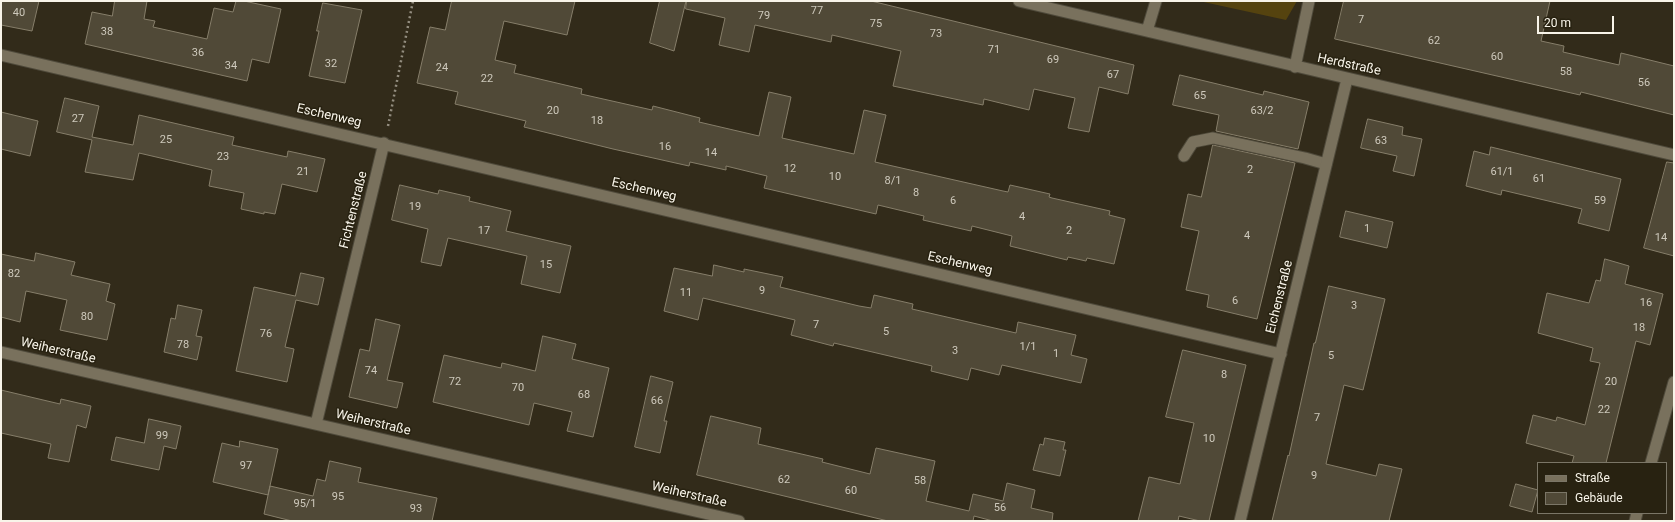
<!DOCTYPE html>
<meta charset="utf-8">
<style>
body{margin:0}
#map{position:relative;width:1675px;height:522px;overflow:hidden;background:#322b1a;font-family:Roboto,sans-serif}
canvas{display:block}
.frame{position:absolute;inset:0;border:2px solid #f8f4e9;pointer-events:none}
.legend{position:absolute;left:1537px;top:462px;width:130px;height:52px;box-sizing:border-box;background:#282211;border:1px solid #7b7667;margin:0;padding:5px 7px;list-style:none;font-size:12px;color:#f8f4e9}
.legend li{display:flex;align-items:center;gap:8px;height:20px}
.legend b{width:20px;border:1px solid #7b7667}
.scale{position:absolute;left:1537px;top:16px;width:77px;height:18px;box-sizing:border-box;border:2px solid #f8f4e9;border-top:0;padding-left:5px;font-size:12px;line-height:14px;white-space:nowrap;color:#f8f4e9;-webkit-text-stroke:3px #282211;paint-order:stroke}
</style>
<div id="map">
<canvas width="1675" height="522"></canvas>
<div class="frame"></div>
<ul class="legend">
<li><b style="height:5px;background:#79715d"></b>Straße</li>
<li><b style="height:11px;background:#504937"></b>Gebäude</li>
</ul>
<div class="scale">20 m</div>
</div>
<script>
const ctx = document.querySelector('canvas').getContext('2d');
ctx.lineJoin = 'round';
function fillPath(path, color) { ctx.fillStyle = color; ctx.fill(path, 'evenodd'); }
function trace(path, color, width, dash) { ctx.strokeStyle = color; ctx.lineWidth = width; ctx.lineCap = dash ? 'butt' : 'round'; ctx.setLineDash(dash || []); ctx.stroke(path); }
function drawText(font, color, halo, rows, align = 'center') {
  ctx.font = font + ' Roboto,sans-serif'; ctx.lineWidth = 3; ctx.setLineDash([]); ctx.textBaseline = 'middle'; ctx.strokeStyle = halo; ctx.fillStyle = color; for (const [text, x, y, turn = 0] of rows) {
    ctx.save(); ctx.translate(x, y); ctx.rotate((+turn || 0) * Math.PI / 180); ctx.textAlign = isNaN(turn) ? turn : align; if (halo) ctx.strokeText(text, 0, 0); ctx.fillText(text, 0, 0); ctx.restore();
  }
}
fillPath(new Path2D(`
 M1199,1H1297L1286,20Z`), '#55430f');
const building = new Path2D(`
 M1,1H39L32,31L1,25Z
 M115,1H147L144,19L155,21L153,27L207,39L214,8L233,12L236,1H244L281,9L269,63L252,59L247,81L85,44L92,12L112,16Z
 M452,1H575L567,35L504,21L495,60L516,65L514,73L582,89L581,94L652,110L653,106L700,118L699,122L759,136L769,92L791,97L782,138L854,154L864,110L886,115L875,162L1003,191L1008,192L1010,185L1050,194L1049,197L1052,198L1110,211L1109,215L1125,219L1114,264L1087,258L1086,261L1068,257L1067,260L1010,246L1012,236L972,226L971,231L923,220L924,216L878,205L876,214L764,188L767,176L726,166V170L690,162L689,166L613,149L524,127L526,121L455,104L458,92L417,83L430,27L445,30Z
 M660,1H686L674,51L650,43Z
 M687,1H871L1134,65L1128,94L1099,87L1089,132L1068,128L1075,98L1034,89L1029,110L984,99L983,105L893,86L901,51L832,35L831,42L755,25L749,52L719,45L725,18L686,9Z
 M1344,1H1550L1541,41L1564,46L1563,52L1619,65L1621,53L1674,66V115L1581,92L1580,95L1335,39Z
 M323,3L362,10L345,83L309,76L319,31H317Z
 M1180,75L1263,95L1264,91L1309,102L1298,149L1216,131L1219,115L1173,105Z
 M65,98L99,106L92,137L133,145L139,115L234,137L232,145L287,157L288,151L325,159L317,192L282,184L275,214L264,212V214L241,209L244,193L209,186L212,170L139,153L133,180L85,172L92,140L57,132Z
 M1,112L38,121L30,156L1,149Z
 M1368,119L1403,127L1402,135L1422,139L1414,176L1393,171L1397,156L1361,148Z
 M1213,145L1295,163L1257,319L1207,307L1209,295L1186,290L1199,231L1181,227L1188,194L1201,197Z
 M1491,147L1621,179L1609,231L1578,223L1582,209L1502,190L1501,195L1466,186L1474,151L1489,155Z
 M1667,162L1674,163V256L1644,248Z
 M400,185L438,194L439,190L470,197L469,201L511,211L506,231L571,246L560,293L521,284L527,256L448,238L441,266L421,262L428,229L392,220Z
 M1346,211L1393,222L1387,248L1340,237Z
 M36,253L75,262L71,275L110,284L106,301L115,304L107,340L60,330L67,300L26,291L20,322L1,317V254L34,261Z
 M1605,259L1629,266L1625,284L1663,294L1650,345L1636,341L1606,463H1572L1574,456L1526,443L1533,415L1556,421L1557,417L1585,425L1600,363L1590,361L1593,348L1538,333L1547,293L1589,303L1596,280L1600,281Z
 M714,265L744,272V269L783,277L780,287L859,306L871,308L874,295L913,304L912,309L1016,333L1018,322L1076,335L1071,355L1087,359L1081,383L1002,365L999,375L971,368L968,380L931,371L932,366L834,343L833,346L791,335L795,320L703,298L698,320L664,311L674,268L712,276Z
 M301,273L324,278L318,305L296,300L285,347L294,349L287,382L236,371L254,287L295,296Z
 M1329,286L1385,299L1363,390L1344,385L1326,464L1376,476L1379,464L1402,469L1389,521H1272L1288,455L1289,456L1314,343H1315Z
 M178,305L202,310L196,336L202,337L197,360L164,352L171,318L175,319Z
 M376,319L400,325L387,380L403,383L397,408L349,397L360,349L369,351Z
 M543,336L576,344L572,359L609,368L593,437L567,431L572,412L534,403L529,425L433,402L444,355L501,368L502,363L535,371Z
 M1183,350L1246,365L1209,521H1200L1179,516L1178,521H1138L1149,477L1180,484L1194,423L1166,417Z
 M651,376L673,382L664,421H667L660,453L635,447Z
 M1,390L60,404L61,399L91,406L86,428L77,425L69,462L48,458L51,444L1,433Z
 M711,416L761,428L758,444L823,459L822,462L870,474L876,448L935,461L926,501L969,511L973,494L1003,501L1007,483L1035,490L1031,508L1053,513L1052,521H993L974,516L973,521H888L697,475Z
 M149,419L181,426L176,449L164,446L159,470L111,460L116,437L144,443Z
 M1045,438L1065,442L1063,450H1066L1060,476L1033,470L1040,444L1043,445Z
 M240,441L278,449L268,495L213,482L222,443L239,447Z
 M330,461L361,468L358,482L437,498L432,521H292L264,514L270,486L313,496L317,479L325,481Z
 M1516,484L1538,490L1532,512L1510,506Z`);
fillPath(building, '#504937');
trace(building, '#867e6a', 1);
const service = new Path2D(`
 M1184,156L1193,142L1213,138L1305,158L1326,164`);
const minor = new Path2D(`
 M1019,1L1674,155
 M1147,31L1156,1
 M1,55L1281,354
 M1295,67L1309,1
 M1,352L739,521
 M316,424L384,143
 M1651,463L1674,382
 M1240,521L1347,79
 M1635,521L1637,513`);
trace(service, '#4f4a3b', 13);
trace(minor, '#4f4a3b', 13);
trace(new Path2D(`
 M388,126L413,1`), '#938d7f', 2.5, [2, 3]);
trace(service, '#79715d', 11);
trace(minor, '#79715d', 11);
drawText('11px', '#cec9bc', null, [
 ["77",817,11],
 ["40",19,13],
 ["79",764,16],
 ["7",1361,20],
 ["75",876,24],
 ["38",107,32],
 ["73",936,34],
 ["62",1434,41],
 ["71",994,50],
 ["36",198,53],
 ["60",1497,57],
 ["69",1053,60],
 ["32",331,64],
 ["34",231,66],
 ["24",442,68],
 ["58",1566,72],
 ["67",1113,75],
 ["22",487,79],
 ["56",1644,83],
 ["65",1200,96],
 ["20",553,111],
 ["63/2",1262,111],
 ["27",78,119],
 ["18",597,121],
 ["25",166,140],
 ["63",1381,141],
 ["16",665,147],
 ["14",711,153],
 ["23",223,157],
 ["12",790,169],
 ["2",1250,170],
 ["21",303,172],
 ["61/1",1502,172],
 ["10",835,177],
 ["61",1539,179],
 ["8/1",893,181],
 ["8",916,193],
 ["6",953,201],
 ["59",1600,201],
 ["19",415,207],
 ["4",1022,217],
 ["1",1367,229],
 ["17",484,231],
 ["2",1069,231],
 ["4",1247,236],
 ["14",1661,238],
 ["15",546,265],
 ["82",14,274],
 ["9",762,291],
 ["11",686,293],
 ["6",1235,301],
 ["16",1646,303],
 ["3",1354,306],
 ["80",87,317],
 ["7",816,325],
 ["18",1639,328],
 ["5",886,332],
 ["76",266,334],
 ["78",183,345],
 ["1/1",1028,347],
 ["3",955,351],
 ["1",1056,354],
 ["5",1331,356],
 ["74",371,371],
 ["8",1224,375],
 ["72",455,382],
 ["20",1611,382],
 ["70",518,388],
 ["68",584,395],
 ["66",657,401],
 ["22",1604,410],
 ["7",1317,418],
 ["99",162,436],
 ["10",1209,439],
 ["97",246,466],
 ["9",1314,476],
 ["62",784,480],
 ["58",920,481],
 ["60",851,491],
 ["95",338,497],
 ["95/1",305,504],
 ["56",1000,508],
 ["93",416,509]
]);
drawText('13px', '#f8f4e9', '#282211', [
 ["Herdstraße",1349,65,12],
 ["Eschenweg",329,116,13],
 ["Eschenweg",644,190,13],
 ["Fichtenstraße",354,210,-76],
 ["Eschenweg",960,264,13],
 ["Eichenstraße",1280,297,-76],
 ["Weiherstraße",58,351,13],
 ["Weiherstraße",373,423,13],
 ["Weiherstraße",689,495,13]
]);
</script>
